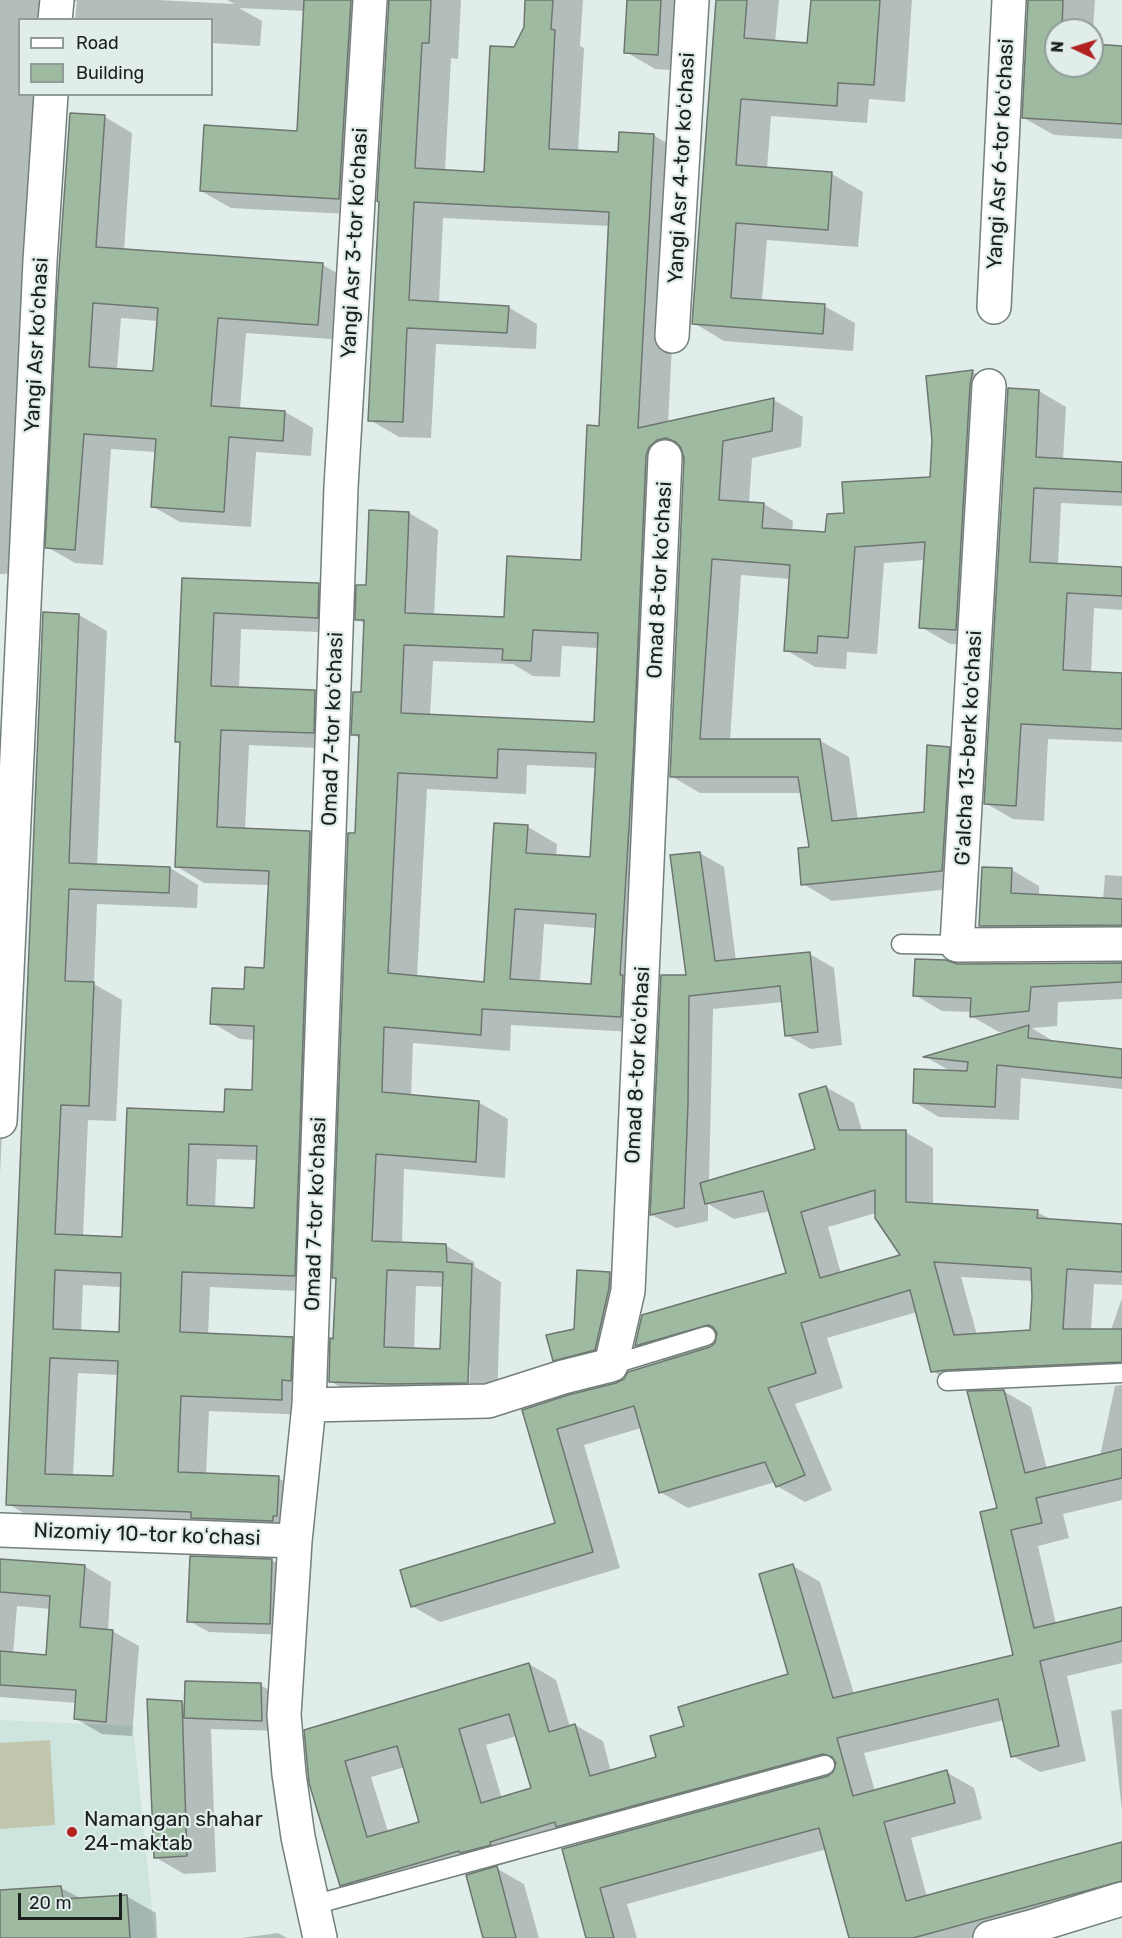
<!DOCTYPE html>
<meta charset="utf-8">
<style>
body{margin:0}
#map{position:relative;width:1122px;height:1938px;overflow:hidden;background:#e0edea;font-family:Rubik,sans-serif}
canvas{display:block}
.legend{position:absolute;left:18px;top:18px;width:195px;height:78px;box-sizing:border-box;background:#e0edea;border:2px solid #919b99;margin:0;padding:8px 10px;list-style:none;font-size:18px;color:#1b201f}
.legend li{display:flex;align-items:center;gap:12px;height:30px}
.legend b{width:30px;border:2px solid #919b99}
.north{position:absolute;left:1044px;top:18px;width:60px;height:60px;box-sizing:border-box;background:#e0edea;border:2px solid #919b99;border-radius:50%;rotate:274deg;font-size:16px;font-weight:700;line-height:24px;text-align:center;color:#1b201f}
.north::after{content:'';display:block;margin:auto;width:21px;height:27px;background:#b1211f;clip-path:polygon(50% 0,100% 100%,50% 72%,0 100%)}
.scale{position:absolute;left:18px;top:1893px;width:104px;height:27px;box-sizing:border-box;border:3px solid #1b201f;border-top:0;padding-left:8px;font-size:18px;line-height:21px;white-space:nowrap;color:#1b201f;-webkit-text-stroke:4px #e0edea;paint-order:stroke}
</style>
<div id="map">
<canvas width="1122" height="1938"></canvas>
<ul class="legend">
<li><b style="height:8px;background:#fff"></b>Road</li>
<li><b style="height:16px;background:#9ebba2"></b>Building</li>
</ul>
<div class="north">N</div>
<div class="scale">20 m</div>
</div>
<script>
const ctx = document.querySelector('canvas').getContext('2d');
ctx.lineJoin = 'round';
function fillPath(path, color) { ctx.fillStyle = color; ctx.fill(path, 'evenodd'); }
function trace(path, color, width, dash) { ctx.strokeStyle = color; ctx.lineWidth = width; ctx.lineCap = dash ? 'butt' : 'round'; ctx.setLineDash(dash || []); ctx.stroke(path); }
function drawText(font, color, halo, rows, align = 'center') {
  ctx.font = font + ' Rubik,sans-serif'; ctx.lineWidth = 4.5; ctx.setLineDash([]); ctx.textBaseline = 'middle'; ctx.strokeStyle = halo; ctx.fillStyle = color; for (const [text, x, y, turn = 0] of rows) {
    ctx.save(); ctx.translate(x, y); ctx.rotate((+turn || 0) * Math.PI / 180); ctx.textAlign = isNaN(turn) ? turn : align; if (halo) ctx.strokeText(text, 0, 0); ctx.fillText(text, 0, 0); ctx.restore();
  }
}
fillPath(new Path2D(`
 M0,1720L133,1726L155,1938H0Z`), '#cee4de');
fillPath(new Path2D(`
 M50,1740L55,1825L0,1829V1743Z`), '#c0c6ab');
fillPath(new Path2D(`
 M0,0H157L235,4L227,0H461L458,59L451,58L445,171L485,173L515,49L525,28L527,0H583L580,46L584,48L578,152L619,154L653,135L682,152L668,423L774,400L803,417L801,447L752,458L749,503L764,504L793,521L792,532L827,534L846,514L931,478L934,440L927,377L973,372L1002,389L985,646L950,644L921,627L925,560L884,563L877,654L847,652L846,669L815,667L786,650L791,579L741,575L730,740H819L849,757L858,820L925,814L949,748L978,765L971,887L832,901L803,884L810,849L802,793H700L671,776L685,457L678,464L650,1033L511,1025L510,1051L413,1043L411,1096L478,1102L508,1119L505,1178L404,1169L402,1243L445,1245L474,1262L475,1267L501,1282L497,1399L359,1398L330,1381L335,1340L337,1279L334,1277L360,739L353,734L362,694L365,624L357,619L367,587L371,512L409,513L438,530L434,616L505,619L582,561L600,427L610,226L443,218L439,303L508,307L537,324L536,349L436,344L431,438L399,437L370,420L390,1L384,6L368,215L231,208L201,191L298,132L305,11L239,8L262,21L260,46L212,43V20H75L77,0L71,6L67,20H20V94H46L20,573L0,574ZM562,646L599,648L595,723L430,716L433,661L513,664L533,676L560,677ZM527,765L597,768L591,859L556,857L557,844L528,827L485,983L417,977L427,789L526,794ZM544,924L596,928L592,986L540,982ZM416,1286L444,1287L441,1351L414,1350ZM467,1365H470L469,1390H466Z
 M629,0H691L687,71L655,69L626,52Z
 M717,0H779L775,42L809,44L812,0H912L905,102L869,99L867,123L771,116L767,169L832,174L863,192L858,247L767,240L762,301L824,306L855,323L853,351L724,341L694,323Z
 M1028,0H1095L1092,46L1122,47V139L1054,135L1024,118ZM1056,30H1092V66H1056Z
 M105,117L132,133L124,251L323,265L350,281L345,340L246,333L240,409L285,412L313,428L311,456L256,452L251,527L180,522L152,506L156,452L111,449L103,565L75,563L47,547ZM121,318L158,321L155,373L117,370Z
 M1039,391L1066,407L1063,460L1122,463V506L1061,503L1058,565L1122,568V610L1094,608L1091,673L1122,674V742L1048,739L1044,821L1013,819L985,803Z
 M184,579L318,585L346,601L345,633L241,629L239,689L315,692L343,708L341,749L249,745L245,830L310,833L338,849L322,1292L210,1287L208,1335L292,1338L320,1355L309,1415L209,1411L206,1475L278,1478L306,1494L305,1531L36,1520L8,1504L45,614L79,615L107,631L97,866L170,868L198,885L197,908L97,904L94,984L122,1000L116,1121L88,1120L83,1237L123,1239L128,1109L226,1113L253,1092L255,1040L240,1039L212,1023L266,969L269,885L204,883L176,866L181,743L177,741ZM217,1159L258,1160L255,1209L215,1208ZM83,1285L122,1287L120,1334L81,1332ZM78,1373L118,1375L114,1478L73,1476Z
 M700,853L724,867L736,961L810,954L834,968L842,1045L811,1049L786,1035L783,1002L713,1009L709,1182L817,1150L826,1087L854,1103L862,1131L905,1132L933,1148V1205L1037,1212L1052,1220L1122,1226V1285L1094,1284L1091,1330H1111L1122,1298V1378L960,1387L932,1371L917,1312L827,1338L843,1388L795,1404L832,1490L805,1502L777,1486L775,1482L688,1508L660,1492L641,1428L584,1445L620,1568L440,1622L412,1606L557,1524L524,1411L616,1385L665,1362L636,1345L788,1274L770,1211L734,1219L708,1204V1221L676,1228L652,1215L687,977ZM876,1213L902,1256L841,1274L828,1227ZM961,1277L1033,1281L1032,1331L977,1335Z
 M1012,870L1039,886V896L1103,900L1105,875L1122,876V941H1008L980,925Z
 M1122,964V999L1058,1002L1057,1026L1032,1028L1053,1041V1043L1122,1050V1089L1021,1078L1019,1120L939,1117L914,1102L952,1072L926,1057L1009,1032L1008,1031L999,1032L971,1016L972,1012L942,1011L915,995L957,965Z
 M0,1109L3,1111L0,1174Z
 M610,1273L630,1285L615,1360L574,1371L554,1360L575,1330Z
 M1122,1385V1500L1063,1514L1069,1538L1038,1546L1056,1624L1122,1609V1663L1067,1676L1086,1761L1040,1772L1013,1756L1004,1720L864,1753L875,1791L946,1772L974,1788L982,1819L911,1838L927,1897L1122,1863V1903L1008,1938H850L827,1849L627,1904L637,1938H587V1843L579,1839L517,1857L518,1860L494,1867L524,1884L539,1938H484L491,1870L486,1867L369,1901L341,1885L306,1731L529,1664L556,1680L570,1727L575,1725L603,1741L611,1772L658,1758L686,1727L790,1675L793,1566L820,1582L854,1694L1015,1656L999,1509L1003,1391L1031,1407L1047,1469L1100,1456L1115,1386ZM517,1736L533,1789L502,1799L486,1745ZM405,1767L421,1823L388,1832L371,1777Z
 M0,1560L84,1566L111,1582L108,1631H112L139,1646L132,1736L102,1734L76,1719L77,1703L0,1697ZM17,1606L51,1609L48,1656L13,1654Z
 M271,1560L291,1572L289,1635L209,1632L189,1621Z
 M260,1685L280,1696L282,1731L211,1729L216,1872L184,1874L155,1857L181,1703L186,1705Z
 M1122,1709V1811L1111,1711Z
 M61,1888L82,1899L126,1896L156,1913L157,1938H0V1892Z
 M278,1933L287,1938H241Z`), '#0003');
const building = new Path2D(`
 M304,0H351L339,199L200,191L204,125L297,131Z
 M389,0H431L429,43H422L415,168L484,172L490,46L514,47L524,27L525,0H553L551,29L555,30L549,149L618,152L619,132L654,134L638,428L774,398L772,431L723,441L719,500L764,503L762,528L825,532L827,514L844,513L842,482L930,477L932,440L926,376L973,370L970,385L956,630L919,628L925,542L855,547L848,638L818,636L817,653L784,651L790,565L712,559L700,739H820L832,821L924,812L927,745L950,747L942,871L801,885L798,848L809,847L798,777H670L684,458L681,448L676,442L666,438L657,440L649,447L646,456L633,762L620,975H623L621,1017L482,1009L481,1035L384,1027L382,1092L479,1101L476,1162L376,1154L372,1241L446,1244L447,1262L472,1264L468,1383L390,1384L329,1382L330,1338L333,1339L336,1278H332L348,833H355L359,735H351L353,692H361L364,620H355L356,585H366L369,510L409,512L405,613L504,617L507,556L581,560L587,425L599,426L609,212L414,202L409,300L509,306L507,333L407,328L403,422L368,421L379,202L377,201ZM533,630L598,633L594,722L401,713L404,645L503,649L502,660L531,661ZM498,749L596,753L590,857L526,853L528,825L494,823L484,982L388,973L398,773L497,778ZM515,909L596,914L591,984L510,979ZM387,1270L443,1272L440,1349L384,1347Z
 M627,0H661L658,55L624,53Z
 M716,0H747L744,38L807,43L811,0H880L874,85L838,83L837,106L741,99L736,165L832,172L828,230L736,223L731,298L825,304L823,334L692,324Z
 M1028,0H1063L1062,30H1056V66H1092V44L1122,46V124L1022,118Z
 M70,113L105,115L96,247L323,263L318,325L218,318L211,406L285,411L283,441L229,437L224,512L151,507L156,439L84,434L75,550L45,548L57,297ZM93,303L158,308L153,371L89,367Z
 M1008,388L1039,390L1036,457L1122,462V492L1034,488L1030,562L1122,567V596L1067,593L1063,670L1122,673V729L1021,724L1016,806L984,804Z
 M182,578L319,583L318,618L214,613L211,686L315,690L314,733L221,730L217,827L310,831L295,1276L182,1272L180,1332L293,1337L291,1381L282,1380V1400L181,1396L178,1472L279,1476L277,1516H273V1521L191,1518V1512L6,1505L43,612L79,614L69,863L170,867L169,893L69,889L65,981L94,982L89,1106L61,1105L55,1234L122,1237L127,1108L224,1112L225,1089L252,1090L254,1026L210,1024L212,988L244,989L245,967L264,968L269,871L175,867L180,742H175ZM189,1144L257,1146L254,1208L187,1205ZM55,1270L121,1273L119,1332L53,1329ZM50,1358L118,1361L113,1476L45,1474Z
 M700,852L715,961L810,952L818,1032L785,1036L780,986L689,996L688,1104L684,1208L650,1215L661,975H686L670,855Z
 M982,867L1012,868L1011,893L1122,899V925L979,926Z
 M915,959L946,960L957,964L1122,963V982L1031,987L1029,1011L970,1017L971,998L913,996Z
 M1029,1025L1028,1038L1122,1049V1078L997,1065L995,1107L913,1103L914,1069L967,1071L968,1062L923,1057Z
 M826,1086L839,1130H906V1202L1038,1210L1037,1218L1122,1224V1272L1067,1269L1063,1329H1122V1362L946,1370L931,1372L910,1290L801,1323L816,1373L768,1388L805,1475L776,1487L765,1462L659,1493L634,1406L557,1429L593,1552L411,1607L400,1570L555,1523L522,1410L568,1395L616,1383L624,1379L628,1372L710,1347L715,1343L717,1333L713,1327L708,1325L635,1346L642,1315L786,1273L763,1191L705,1204L700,1183L815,1149L799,1094ZM875,1190V1218L900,1255L820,1278L801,1212ZM934,1262L1031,1268L1032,1297L1030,1330L954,1335Z
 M577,1270L610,1272L609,1288L595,1350L553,1361L546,1335L574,1329Z
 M1004,1390L1025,1473L1122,1449V1478L1036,1498L1042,1523L1011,1530L1034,1628L1122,1607V1641L1040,1661L1059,1746L1011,1757L998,1699L837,1738L853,1796L947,1770L955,1803L884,1822L906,1901L1122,1842V1881L913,1938H849L819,1828L600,1888L614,1938H586L562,1849L828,1776L833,1772L836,1763L832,1757L823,1754L556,1827L555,1822L490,1842L491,1845L460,1853L459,1851L340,1886L309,1783L304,1730L529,1663L549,1732L575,1724L590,1776L656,1757L650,1736L684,1726L678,1707L788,1674L759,1574L793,1564L833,1698L1013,1655L980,1512L997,1508L967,1391ZM509,1714L531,1788L481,1803L459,1729ZM397,1746L419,1822L367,1837L345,1761Z
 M190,1556L272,1559L270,1624L187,1622Z
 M0,1559L85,1565L80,1627L113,1630L106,1722L74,1719L76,1690L0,1685V1651L46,1655L50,1596L0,1592Z
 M185,1681L261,1683L262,1721L184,1718Z
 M147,1699L182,1701L187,1856L154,1858Z
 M497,1866L516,1938H483L466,1875Z
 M61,1886L63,1899L127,1895L130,1938H0V1890Z`);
fillPath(building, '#9ebba2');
trace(building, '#6e766f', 1.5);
const service = new Path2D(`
 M901,944L957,945
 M611,1365L706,1336
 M947,1381L1122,1373
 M313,1905L825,1765`);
const minor = new Path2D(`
 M55,20L57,0
 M994,307L1009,0
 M672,336L692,0
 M989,386L957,945L1122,944
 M0,1121L40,261L51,94
 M309,1405L488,1401L563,1377L611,1365L628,1291L665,457
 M0,1530L295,1541
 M320,1938L298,1837L289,1774L284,1715L295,1541L309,1405L341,487L370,0
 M990,1938L1031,1927
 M1034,1938L1031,1927L1122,1899`);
trace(service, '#737f7c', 21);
trace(minor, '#737f7c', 36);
trace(service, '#fff', 18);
trace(minor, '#fff', 33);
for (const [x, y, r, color] of [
 [72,1832,6,"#b1211f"]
]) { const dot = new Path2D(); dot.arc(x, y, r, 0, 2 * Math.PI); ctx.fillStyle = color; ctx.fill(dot); trace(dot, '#e0edea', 2); }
drawText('21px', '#1b201f', '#e0edea', [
 ["Yangi Asr 6-tor koʻchasi",1001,154,-87],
 ["Yangi Asr 4-tor koʻchasi",682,168,-87],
 ["Yangi Asr 3-tor koʻchasi",355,243,-87],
 ["Yangi Asr koʻchasi",37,345,-87],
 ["Omad 8-tor koʻchasi",660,580,-87],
 ["Omad 7-tor koʻchasi",333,729,-88],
 ["Gʻalcha 13-berk koʻchasi",969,748,-87],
 ["Omad 8-tor koʻchasi",638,1065,-87],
 ["Omad 7-tor koʻchasi",316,1214,-88],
 ["Nizomiy 10-tor koʻchasi",147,1535,2]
]);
drawText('21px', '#1b201f', '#e0edea', [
 ["Namangan shahar",84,1820],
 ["24-maktab",84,1844]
], 'left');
</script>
